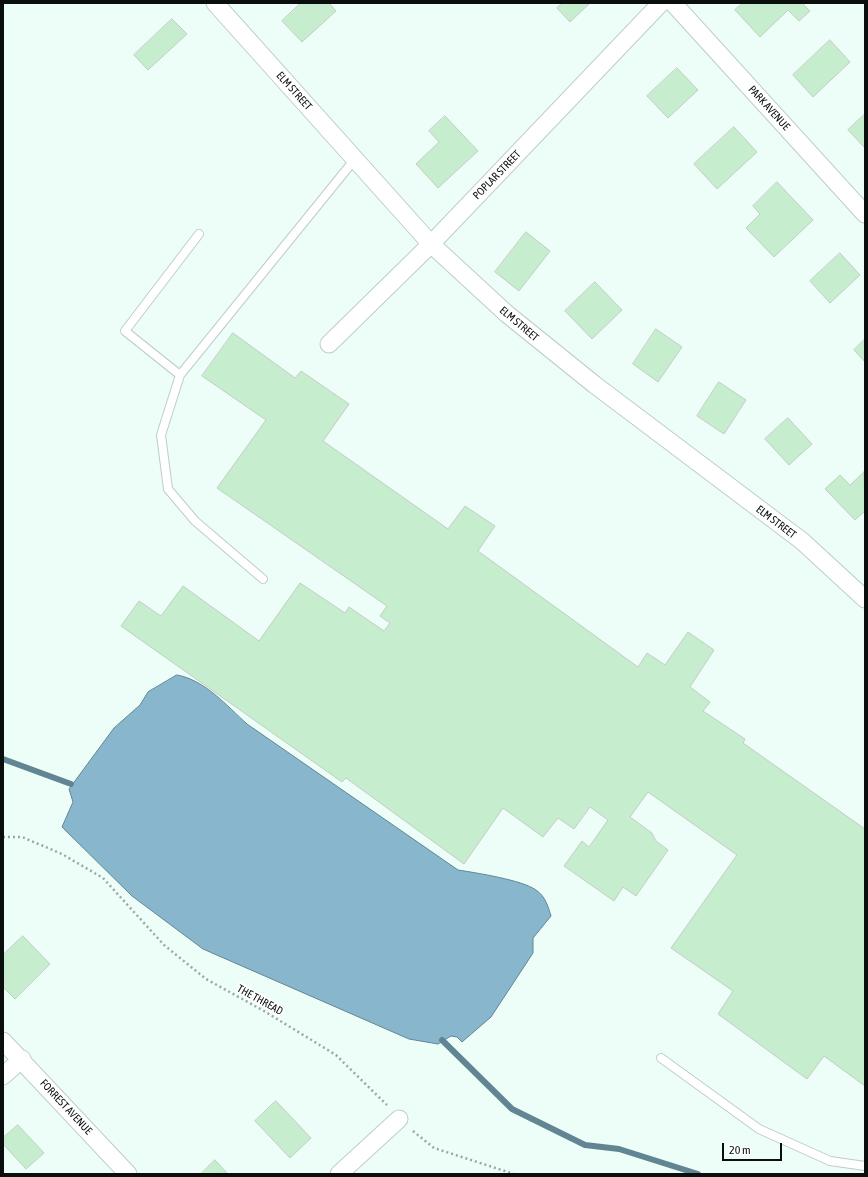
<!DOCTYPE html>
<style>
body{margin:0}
#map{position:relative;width:868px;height:1177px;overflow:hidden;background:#edfdf8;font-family:"Asap Condensed",sans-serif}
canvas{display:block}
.frame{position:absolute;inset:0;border:4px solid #0a0f0e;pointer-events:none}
.scale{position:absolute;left:722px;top:1143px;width:60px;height:18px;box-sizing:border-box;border:2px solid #0a0f0e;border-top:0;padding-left:5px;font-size:12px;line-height:14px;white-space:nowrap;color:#0a0f0e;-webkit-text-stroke:3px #fff;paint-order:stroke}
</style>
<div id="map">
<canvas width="868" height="1177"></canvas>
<div class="frame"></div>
<div class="scale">20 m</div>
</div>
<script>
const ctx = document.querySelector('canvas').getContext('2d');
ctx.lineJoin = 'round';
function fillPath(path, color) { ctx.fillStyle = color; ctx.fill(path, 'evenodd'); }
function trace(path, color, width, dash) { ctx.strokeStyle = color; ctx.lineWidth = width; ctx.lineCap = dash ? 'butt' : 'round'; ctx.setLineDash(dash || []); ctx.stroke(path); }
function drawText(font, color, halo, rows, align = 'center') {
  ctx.font = font + ' "Asap Condensed",sans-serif'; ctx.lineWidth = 3.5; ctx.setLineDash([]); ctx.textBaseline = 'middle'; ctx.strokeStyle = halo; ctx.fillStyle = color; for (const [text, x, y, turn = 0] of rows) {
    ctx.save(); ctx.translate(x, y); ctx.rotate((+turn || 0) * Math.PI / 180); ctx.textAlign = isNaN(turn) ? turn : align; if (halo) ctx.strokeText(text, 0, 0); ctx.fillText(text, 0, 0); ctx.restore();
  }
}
const water = new Path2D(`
 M177,675C205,680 227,706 247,724L458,870C477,873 522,880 536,890C545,896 548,906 551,916L533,938V953L491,1017L462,1042L457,1037L451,1036L438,1044L409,1039L203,949L132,896L62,827L73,802L69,789L114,728L140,705L148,692Z`);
fillPath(water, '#88b7cd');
trace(water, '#628594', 1);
trace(new Path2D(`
 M3,759L71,784
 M442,1040L512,1109L585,1145L619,1149L698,1174`), '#628594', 6);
const building = new Path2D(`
 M301,3H329L336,11L302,42L282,21Z
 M563,3H590L570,22L557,8Z
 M743,3H802L810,11L799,21L788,10L760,37L735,10Z
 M172,19L187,34L148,70L134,55Z
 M830,40L850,62L813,97L793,75Z
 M677,68L698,90L668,118L647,96Z
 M865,114V148L848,130Z
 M445,116L478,151L438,188L416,164L439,142L429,131Z
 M734,127L757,152L717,189L694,164Z
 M777,182L813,220L774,257L746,228L760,214L753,206Z
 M526,232L550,251L519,291L495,272Z
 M840,253L860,275L830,303L810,281Z
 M595,282L622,310L592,339L565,311Z
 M656,329L682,347L658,382L633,364Z
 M233,333L295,378L301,371L349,404L323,441L448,529L465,506L495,526L478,551L638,667L647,653L665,665L688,632L714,650L690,687L710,702L703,711L745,739L743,743L865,829V1086L824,1056L807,1079L718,1014L733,991L671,948L737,855L648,792L630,817L652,833L656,841L668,850L636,896L623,887L614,901L564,866L582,841L589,847L608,820L590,807L574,829L558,818L543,837L503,808L464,864L346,778L342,782L121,626L139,601L161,616L183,586L259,641L300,583L345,613L349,607L384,631L390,623L380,616L387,606L217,488L266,420L202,376Z
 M865,339V362L854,350Z
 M719,382L746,400L724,434L697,416Z
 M788,418L812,444L789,465L765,439Z
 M864,472L865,511L855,520L825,489L840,475L850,485Z
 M23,936L50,964L15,999L3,987V955Z
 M276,1101L311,1138L290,1158L255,1121Z
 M18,1125L44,1153L26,1169L3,1144V1138Z
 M215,1160L228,1174H201Z`);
fillPath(building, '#c6edce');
trace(building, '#c2cdc4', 1);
const lane = new Path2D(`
 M180,375L125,331L199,234
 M263,579L195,521L168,489L161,435L180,375L355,159
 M661,1058L759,1129L830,1161L865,1166`);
const street = new Path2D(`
 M215,3L431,244L507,314L595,385L802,541L865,599
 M673,3L865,214
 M329,344L431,244L661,3
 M3,1041L128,1174
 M3,1076L22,1059
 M339,1174L399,1119`);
trace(lane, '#becdc8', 10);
trace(street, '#becdc8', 19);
trace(new Path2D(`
 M3,837H22L62,854L103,878L164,945L206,979L264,1011L336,1055L387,1105
 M413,1131L434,1148L514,1174`), '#9ba7a3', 2.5, [2, 3]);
trace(lane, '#fff', 8);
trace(street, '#fff', 17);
drawText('11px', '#0a0f0e', '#fff', [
 ["ELM STREET",294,91,48],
 ["PARK AVENUE",769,108,48],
 ["POPLAR STREET",497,175,-46],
 ["ELM STREET",519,324,40],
 ["ELM STREET",776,522,37],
 ["THE THREAD",260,1000,29],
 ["FORREST AVENUE",66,1107,47]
]);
</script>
